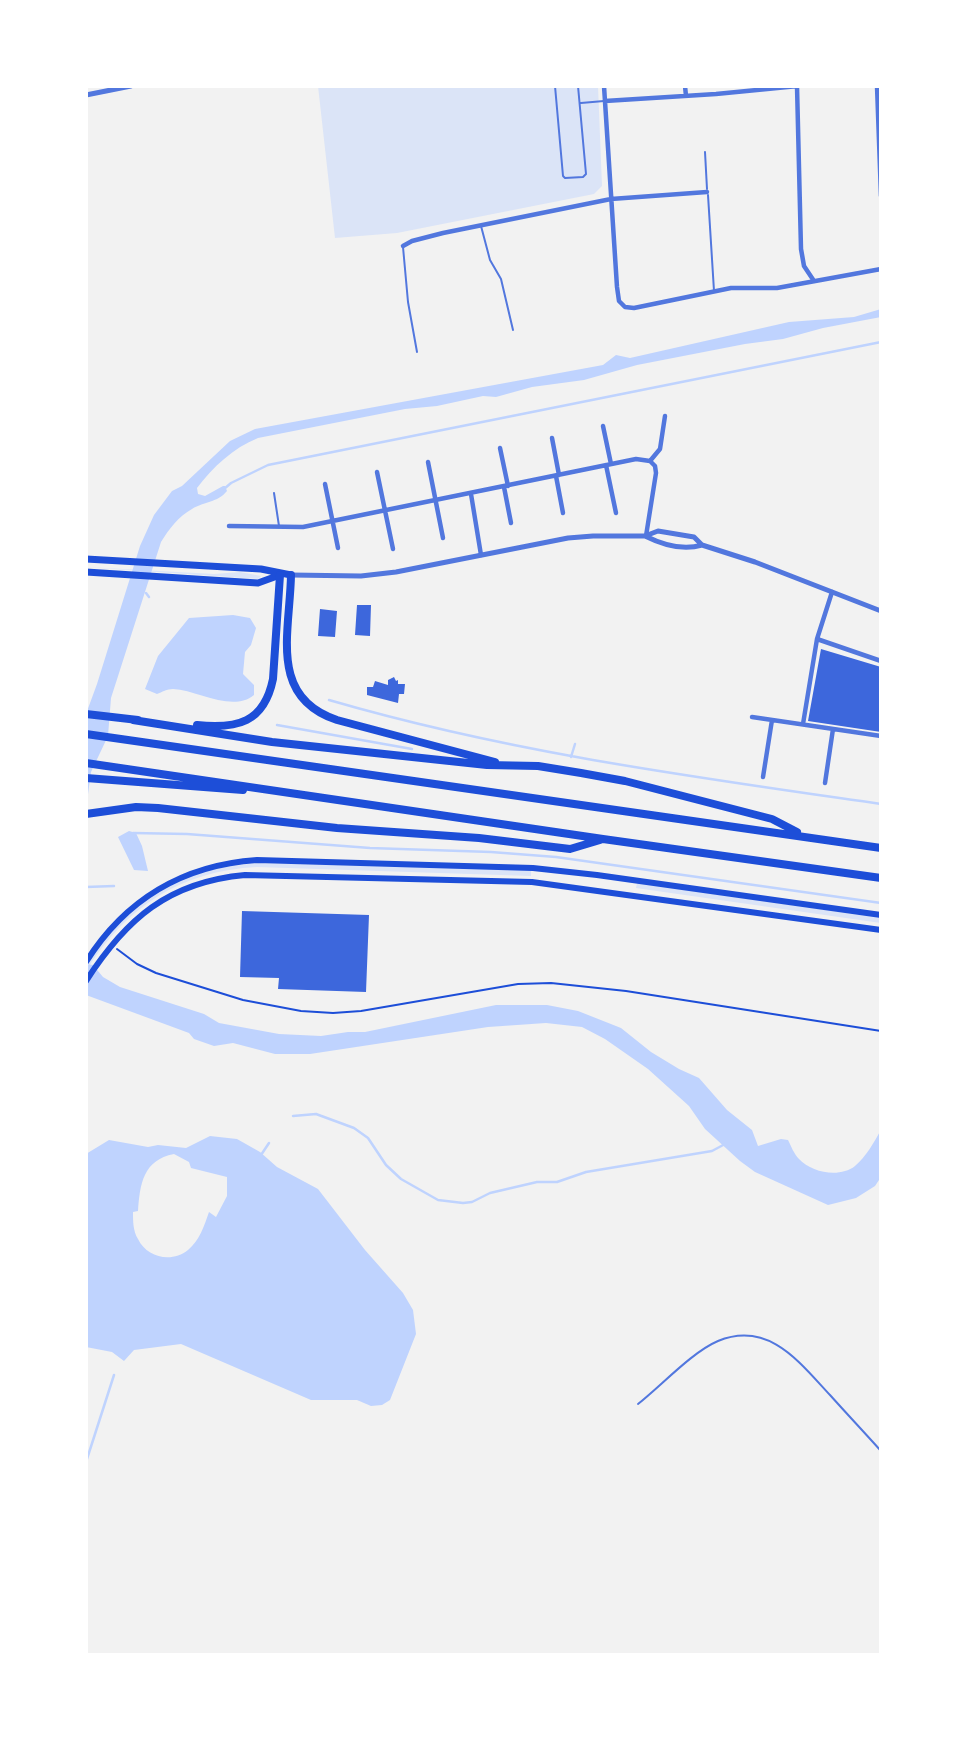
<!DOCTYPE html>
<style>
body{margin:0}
#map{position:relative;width:967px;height:1741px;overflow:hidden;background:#f2f2f2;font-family:"Roboto Condensed",sans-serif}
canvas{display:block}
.frame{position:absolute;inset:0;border:88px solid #fff;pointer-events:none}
</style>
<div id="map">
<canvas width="967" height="1741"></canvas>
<div class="frame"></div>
</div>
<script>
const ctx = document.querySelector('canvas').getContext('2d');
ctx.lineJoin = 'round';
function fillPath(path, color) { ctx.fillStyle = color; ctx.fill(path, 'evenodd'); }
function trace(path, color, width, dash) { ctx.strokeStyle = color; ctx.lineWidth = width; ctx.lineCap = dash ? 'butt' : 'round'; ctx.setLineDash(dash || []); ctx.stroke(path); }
fillPath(new Path2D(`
 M318,86H598L602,186L594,194L397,233L335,238Z
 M86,567L214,574L240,572L261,576L258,579Z
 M258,863L531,870V876L257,867C180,871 126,907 86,971C100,932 147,896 184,879C207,868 233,866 258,863Z
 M637,883L881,918V923L636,888Z`), '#dbe4f7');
fillPath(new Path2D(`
 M881,309V317L823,328L783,339L745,344L637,365L584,380L532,387L496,397L483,396L437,406L405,409L258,438C233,448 213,467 197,488L198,494L205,496L223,486H225L227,491C217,503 205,501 192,509C179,516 169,529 161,542L111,698L108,736L91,772L86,809V714L97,684L140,546L154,515L172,491L182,486L230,441L255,429L603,365L616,355L630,358L789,322L854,317Z
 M233,615L250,618L256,628L251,645L245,652L243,674L254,685V695C232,713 198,690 173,689C167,689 162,692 157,694L145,689L158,656L189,618Z
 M129,831L136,833L142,846L148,871L134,870L118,837Z
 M86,964L93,965L103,977L120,987L204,1014L219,1023L279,1034L321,1036L348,1032H365L496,1005H547L578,1011L621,1028L651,1052L679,1069L699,1078L727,1110L752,1130L758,1146L781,1139L788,1140C791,1146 794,1154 799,1159C812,1173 840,1178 855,1166C866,1157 874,1142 881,1130V1177L875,1186L856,1198L828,1205L755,1172L740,1161L705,1129L689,1106L648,1069L605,1039L582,1027L546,1023L488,1027L310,1054H275L233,1043L214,1046L194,1039L189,1033L86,995Z
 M210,1136L237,1139L260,1152L277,1167L318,1189L365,1250L403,1293L413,1310L416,1334L390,1400L382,1405L371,1406L357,1400H311L181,1344L134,1350L124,1361L112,1352L86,1347V1154L109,1140L148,1147L158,1145L186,1148ZM174,1154L189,1162L191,1168L227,1177V1196L216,1217L209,1212C204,1226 200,1240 188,1250C172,1263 147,1258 138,1239C133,1231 133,1221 133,1212L138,1211C140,1184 143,1160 174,1154Z`), '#bfd3fe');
trace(new Path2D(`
 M224,489L231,483L268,465L881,342
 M146,593L149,597
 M329,700C511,753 694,777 881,804
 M277,725L412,749
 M571,757L575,744
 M133,833L187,834L370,848L491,852L556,857L881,903
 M86,887L114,886
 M293,1116L316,1114L354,1128L368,1138L386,1165L401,1179L438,1200L463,1203L472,1202L490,1193L537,1182H557L586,1172L712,1151L725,1144
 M261,1155L269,1143
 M86,1462L114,1375`), '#bfd3fe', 2.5);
fillPath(new Path2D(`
 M357,605H371L370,636L355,635Z
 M320,609L337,611L335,637L318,636Z
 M821,649L881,667V732L808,721Z
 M394,677L396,681L398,680V684H405L404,694H399L398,703L367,695V687H373L375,681L388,685V680Z
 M242,911L369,915L366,992L278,989L279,978L240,977Z`), '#3d67dc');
trace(new Path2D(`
 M117,949L137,964L156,973L243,1000L301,1011L333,1013L361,1011L518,984L551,983L626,991L881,1031`), '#1d4ed8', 2);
trace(new Path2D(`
 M555,86L563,176L565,178L583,177L586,174L578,86
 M581,103L604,101
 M705,152L707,189
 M708,195L714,291
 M481,226L490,260L501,279L513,330
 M403,247L408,302L417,352
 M274,493L279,526
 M638,1404C661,1386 692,1352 718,1341C769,1320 800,1363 830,1395C847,1414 864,1432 881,1451`), '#5277de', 2);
trace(new Path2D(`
 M604,86L617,287L619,301L625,307L634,308L731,288H777L881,269
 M685,86L686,96
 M797,86L801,249L804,266L814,281
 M877,86L881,196
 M605,101L716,94L798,86
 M403,246L412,241L443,233L611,199L707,192
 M603,426L611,464
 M552,438L559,475
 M500,448L508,486
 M428,462L443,538
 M606,465L616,513
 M377,472L393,549
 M556,476L563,513
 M325,484L338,548
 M504,487L511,523
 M471,494L481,555
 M229,526L303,527L636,459L650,461
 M646,536L656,473L655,466L650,461L660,449L665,416
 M817,639L881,661
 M752,717L881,736
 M803,724L817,639L832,592
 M763,777L772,720
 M825,783L833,729`), '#5277de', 4.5);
trace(new Path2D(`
 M86,95L131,86
 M645,536C663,545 683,551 702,545
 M291,575L361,576L396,572L568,538L593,536H645L658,531L694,537L702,545L755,562L881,611`), '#5277de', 5);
trace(new Path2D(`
 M86,962C125,900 183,865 257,860L533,868L597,875L881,915
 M86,981C126,919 168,882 245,875L532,882L881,930`), '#1d4ed8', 6);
trace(new Path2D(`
 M86,559L261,569L291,575
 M86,572L258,583L280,575`), '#1d4ed8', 7);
trace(new Path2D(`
 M291,575C290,632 268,697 337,720L495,762
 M86,714L138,720
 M133,720L272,742L487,765L538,766L581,773L625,781L772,819L797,832
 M197,725C237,729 264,723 273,679L280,575
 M86,734L881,848
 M86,763L603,839L881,878
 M86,778L243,790
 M86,814L136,807L158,808L337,828L479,838L570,849L600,840`), '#1d4ed8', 8);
</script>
